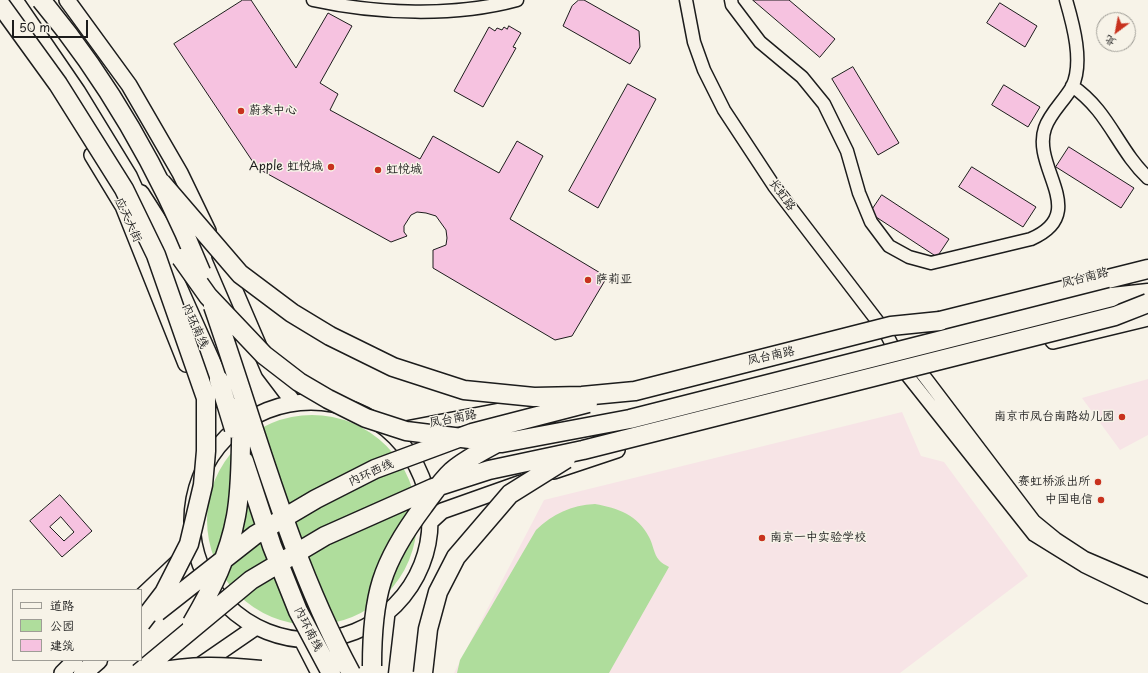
<!DOCTYPE html>
<meta charset="utf-8">
<style>
body{margin:0}
#map{position:relative;width:1148px;height:673px;overflow:hidden;background:#f7f3e8;font-family:"Playpen Sans","LXGW WenKai TC",sans-serif}
canvas{display:block}
.legend{position:absolute;left:12px;top:589px;width:130px;height:72px;box-sizing:border-box;background:#f7f3e8;border:1px solid #9f9d96;margin:0;padding:5px 7px;list-style:none;font-size:12px;color:#1c1c1c}
.legend li{display:flex;align-items:center;gap:8px;height:20px}
.legend b{width:20px;border:1px solid #9f9d96}
.north{position:absolute;left:1096px;top:12px;width:40px;height:40px;box-sizing:border-box;background:#f7f3e8;border:1px solid #9f9d96;border-radius:50%;rotate:212deg;font-size:11px;font-weight:700;line-height:16px;text-align:center;color:#1c1c1c}
.north::after{content:'';display:block;margin:auto;width:14px;height:18px;background:#c8321e;clip-path:polygon(50% 0,100% 100%,50% 72%,0 100%)}
.scale{position:absolute;left:12px;top:20px;width:76px;height:18px;box-sizing:border-box;border:2px solid #1c1c1c;border-top:0;padding-left:5px;font-size:12px;line-height:14px;white-space:nowrap;color:#1c1c1c;-webkit-text-stroke:3px #f7f3e8;paint-order:stroke}
</style>
<div id="map">
<canvas width="1148" height="673"></canvas>
<ul class="legend">
<li><b style="height:5px;background:#f7f3e8"></b>道路</li>
<li><b style="height:11px;background:#afdd9c"></b>公园</li>
<li><b style="height:11px;background:#f6c2e0"></b>建筑</li>
</ul>
<div class="north">北</div>
<div class="scale">50 m</div>
</div>
<script>
const ctx = document.querySelector('canvas').getContext('2d');
ctx.lineJoin = 'round';
function fillPath(path, color) { ctx.fillStyle = color; ctx.fill(path, 'evenodd'); }
function trace(path, color, width, dash) { ctx.strokeStyle = color; ctx.lineWidth = width; ctx.lineCap = dash ? 'butt' : 'round'; ctx.setLineDash(dash || []); ctx.stroke(path); }
function drawText(font, color, halo, rows, align = 'center') {
  ctx.font = font + ' "Playpen Sans","LXGW WenKai TC",sans-serif'; ctx.lineWidth = 3; ctx.setLineDash([]); ctx.textBaseline = 'middle'; ctx.strokeStyle = halo; ctx.fillStyle = color; for (const [text, x, y, turn = 0] of rows) {
    ctx.save(); ctx.translate(x, y); ctx.rotate((+turn || 0) * Math.PI / 180); ctx.textAlign = isNaN(turn) ? turn : align; if (halo) ctx.strokeText(text, 0, 0); ctx.fillText(text, 0, 0); ctx.restore();
  }
}
fillPath(new Path2D(`
 M1148,379V435L1120,450L1082,398Z
 M902,412L921,456L944,462L1028,576L900,673H454L544,500Z`), '#f7e4e6');
fillPath(new Path2D(`
 M207 520a105 105 0 1 1 210 0a105 105 0 1 1-210 0Z
 M595,504C618,508 638,515 649,537C653,544 654,555 659,560C661,563 666,565 669,567L609,673H457L460,660L536,530C553,514 571,505 595,504Z`), '#afdd9c');
const building = new Path2D(`
 M243,0H251L296,68L328,13L352,26L320,83L338,94L330,110L420,159L433,136L499,173L517,141L543,156L510,219L607,277L572,336L555,340L433,268V250L446,245L447,238L446,230L436,216L426,213L417,212L411,215L404,226V232L407,236L391,242L257,168L174,44Z
 M579,0H584L639,31L640,47L630,64L563,26L572,6Z
 M753,0H789L835,39L820,57Z
 M1000,3L1037,26L1025,47L987,23Z
 M509,26L521,33L513,47L516,48L483,107L454,91L489,27L495,31L497,28L502,30L504,27L507,29Z
 M853,67L899,143L878,155L832,79Z
 M628,84L656,99L598,208L569,191Z
 M1004,85L1040,107L1028,127L992,105Z
 M1069,147L1134,188L1121,208L1056,167Z
 M972,167L1036,207L1023,227L959,187Z
 M882,195L949,239L937,257L870,213Z
 M60,495L92,531L62,557L30,521ZM61,517L74,532L64,541L50,527Z`);
fillPath(building, '#f6c2e0');
trace(building, '#1c1c1c', 1);
const minor = new Path2D(`
 M313,0C376,14 455,17 517,0
 M686,0L694,42L704,70L724,110L774,186L885,331L907,375L1034,535L1084,566L1148,597
 M731,0L732,5L760,42L802,77L824,104L847,151L859,193L871,222L889,246L909,257L931,263L1031,239C1091,213 1031,168 1045,128C1050,113 1064,101 1072,87C1084,63 1073,24 1066,0
 M1072,86C1109,111 1118,150 1148,178
 M921,372L1034,521L1056,539L1085,558L1148,585`);
const major = new Path2D(`
 M67,0L129,85L180,173L208,231
 M92,155L123,206L186,364
 M220,256L269,370L294,403
 M1053,341L1148,318
 M192 521a119 119 0 1 1 238 0a119 119 0 1 1-238 0Z
 M406,429L547,402
 M554,471L617,450
 M430,522L442,511L521,483
 M141,597L177,563
 M302,640L319,673
 M195,669L256,627
 M62,673L75,660
 M380,673L387,613`);
const highway = new Path2D(`
 M13,0L76,92L128,177L142,208
 M140,194L181,258
 M164,257L219,380
 M1112,297L1148,293
 M940,321L1148,269
 M83,673L98,660`);
trace(minor, '#1c1c1c', 15);
trace(major, '#1c1c1c', 18);
trace(highway, '#1c1c1c', 21);
trace(minor, '#f7f3e8', 12);
trace(major, '#f7f3e8', 15);
trace(highway, '#f7f3e8', 18);
const highwayBridge = new Path2D(`
 M41,0C109,81 161,174 201,272
 M0,4L58,84L124,189L156,255L206,398V451L203,485L189,544L164,593L141,623
 M161,182L240,274L292,313L330,336L393,367L464,390L534,397L582,396L635,391L891,326L940,321
 M181,258L208,296L264,355L299,382L328,399L366,418L406,431L502,443L630,419L1112,297
 M213,306C256,429 289,558 351,673
 M219,380L234,429
 M244,461L272,546L298,611L331,673
 M157,612L255,535L316,499L375,469L472,433L588,403
 M192,623C212,589 229,555 236,516C242,484 240,449 242,416L240,406
 M372,666C372,596 381,563 423,507C432,495 441,481 452,471C466,459 484,450 501,441
 M139,673L251,580L325,536L433,488L489,470L583,450L1115,316L1148,303
 M153,673C193,665 221,666 261,670
 M423,673L428,629L438,592L456,557L510,494L566,459`);
trace(highwayBridge, '#1c1c1c', 21, []);
trace(highwayBridge, '#f7f3e8', 18);
for (const [x, y, r, color] of [
 [241,111,4,"#c8321e"],
 [331,167,4,"#c8321e"],
 [378,170,4,"#c8321e"],
 [588,280,4,"#c8321e"],
 [1122,417,4,"#c8321e"],
 [1098,482,4,"#c8321e"],
 [1101,500,4,"#c8321e"],
 [762,538,4,"#c8321e"]
]) { const dot = new Path2D(); dot.arc(x, y, r, 0, 2 * Math.PI); ctx.fillStyle = color; ctx.fill(dot); trace(dot, '#f7f3e8', 1.5); }
drawText('12px', '#1c1c1c', '#f7f3e8', [
 ["蔚来中心",249,111],
 ["Apple 虹悦城",323,167,"right"],
 ["虹悦城",386,170],
 ["萨莉亚",596,280],
 ["南京市凤台南路幼儿园",1114,417,"right"],
 ["赛虹桥派出所",1090,482,"right"],
 ["中国电信",1093,500,"right"],
 ["南京一中实验学校",770,538]
], 'left');
drawText('12px', '#1c1c1c', '#f7f3e8', [
 ["长虹路",782,195,54],
 ["应天大街",128,220,65],
 ["凤台南路",1085,278,-14],
 ["内环南线",195,326,66],
 ["凤台南路",771,356,-12],
 ["凤台南路",453,419,-11],
 ["内环西线",371,473,-24],
 ["内环南线",308,629,63]
]);
</script>
